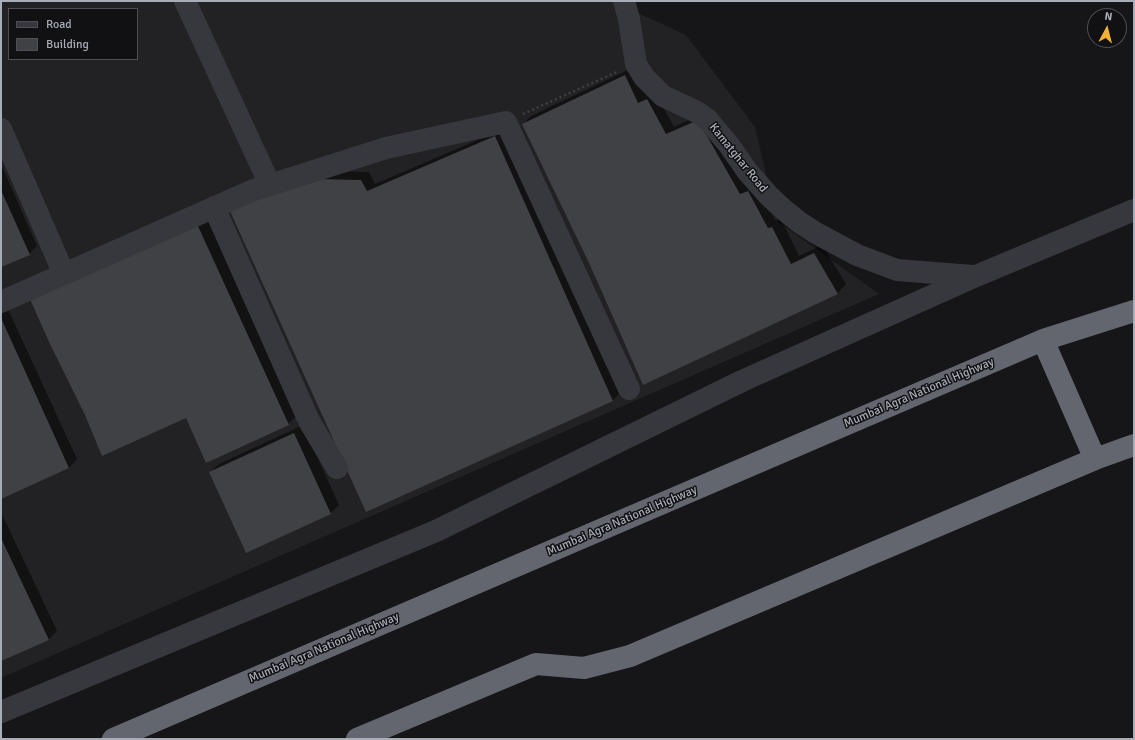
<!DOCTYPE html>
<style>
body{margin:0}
#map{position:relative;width:1135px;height:740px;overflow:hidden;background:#161618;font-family:Signika,sans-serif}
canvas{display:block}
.frame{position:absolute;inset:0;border:2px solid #a8adb8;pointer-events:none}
.legend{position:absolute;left:8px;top:8px;width:130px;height:52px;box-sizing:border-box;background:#111113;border:1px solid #4d4f55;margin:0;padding:5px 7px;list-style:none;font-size:12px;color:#a8adb8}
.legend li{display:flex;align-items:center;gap:8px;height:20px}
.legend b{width:20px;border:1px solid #4d4f55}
.north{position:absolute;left:1087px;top:8px;width:40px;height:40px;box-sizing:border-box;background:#111113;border:1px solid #4d4f55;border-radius:50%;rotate:7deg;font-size:11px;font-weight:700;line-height:16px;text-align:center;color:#a8adb8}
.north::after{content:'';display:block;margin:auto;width:14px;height:18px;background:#f2b134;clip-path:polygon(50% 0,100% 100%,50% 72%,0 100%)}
</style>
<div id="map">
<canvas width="1135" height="740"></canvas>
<div class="frame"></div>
<ul class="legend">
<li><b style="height:5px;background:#37383d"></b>Road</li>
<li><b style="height:11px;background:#404145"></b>Building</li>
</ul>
<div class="north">N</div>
</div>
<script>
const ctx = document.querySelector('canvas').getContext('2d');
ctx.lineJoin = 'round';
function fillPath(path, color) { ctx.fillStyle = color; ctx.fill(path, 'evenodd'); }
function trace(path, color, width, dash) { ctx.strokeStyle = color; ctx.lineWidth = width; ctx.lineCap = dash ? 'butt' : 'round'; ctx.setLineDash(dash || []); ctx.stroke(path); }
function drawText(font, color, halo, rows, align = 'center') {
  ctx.font = font + ' Signika,sans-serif'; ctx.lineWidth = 3; ctx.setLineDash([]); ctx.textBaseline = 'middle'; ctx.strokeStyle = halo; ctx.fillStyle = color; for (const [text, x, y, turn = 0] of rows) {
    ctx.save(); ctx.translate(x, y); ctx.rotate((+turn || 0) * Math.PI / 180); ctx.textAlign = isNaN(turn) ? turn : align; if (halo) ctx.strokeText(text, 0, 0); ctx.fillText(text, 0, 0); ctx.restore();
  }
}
fillPath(new Path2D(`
 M1,1H612L686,35L755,127L777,221L879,294L1,678ZM9,9H137V59H9Z`), '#222225');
fillPath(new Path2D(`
 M634,67L647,96L655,92L674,127L706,112L756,183L776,221L781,219L799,256L822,245L846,284L838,293L643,384L591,265L523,124L531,116Z
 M503,129L621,392L613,400L366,511L231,211L325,171L369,172L375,184Z
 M1,164L37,246L29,254L1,266Z
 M206,217L296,416L288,424L125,253Z
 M7,307L77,459L69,468L1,498V309Z
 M303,425L339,505L331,513L246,552L210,472L219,464Z
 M1,512L57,631L48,640L1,660Z`), '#0007');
fillPath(new Path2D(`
 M625,75L638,103L647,99L666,134L698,120L740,194L748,191L768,228L772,227L791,264L814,253L838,294L643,385L590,265L522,124Z
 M495,136L613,401L366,512L230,211L314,174L317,179L361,180L367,191Z
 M1,190L30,255L1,267Z
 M197,224L289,425L206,463L186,418L102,456L85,415L50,344L29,297Z
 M1,318L69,468L1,499Z
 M294,433L331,514L246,553L209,472Z
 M1,538L49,640L1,661Z`), '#404145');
trace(new Path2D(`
 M523,114L619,71`), '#3d3f44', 2.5, [2, 3]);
trace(new Path2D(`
 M185,1L270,185
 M624,1L629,19L636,64L644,77L663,96L697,112L708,120L729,145L747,171L769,196L783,209L799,222L816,233L857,255L897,270L973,276
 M1,129L64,274
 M214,207L309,421L337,468
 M1,302L251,191L386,148L506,122L629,389
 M1,712L436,531L742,381L976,276L1134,210`), '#37383d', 22);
trace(new Path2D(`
 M1043,340L1095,459
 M113,739L1043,340L1134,311
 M357,739L536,664L584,668L630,656L1095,459L1134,445`), '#63666e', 22);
drawText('12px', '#a8adb8', '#111113', [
 ["Kamatghar Road",738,158,51],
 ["Mumbai Agra National Highway",919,393,-23],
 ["Mumbai Agra National Highway",622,521,-23],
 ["Mumbai Agra National Highway",324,648,-23]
]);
</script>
